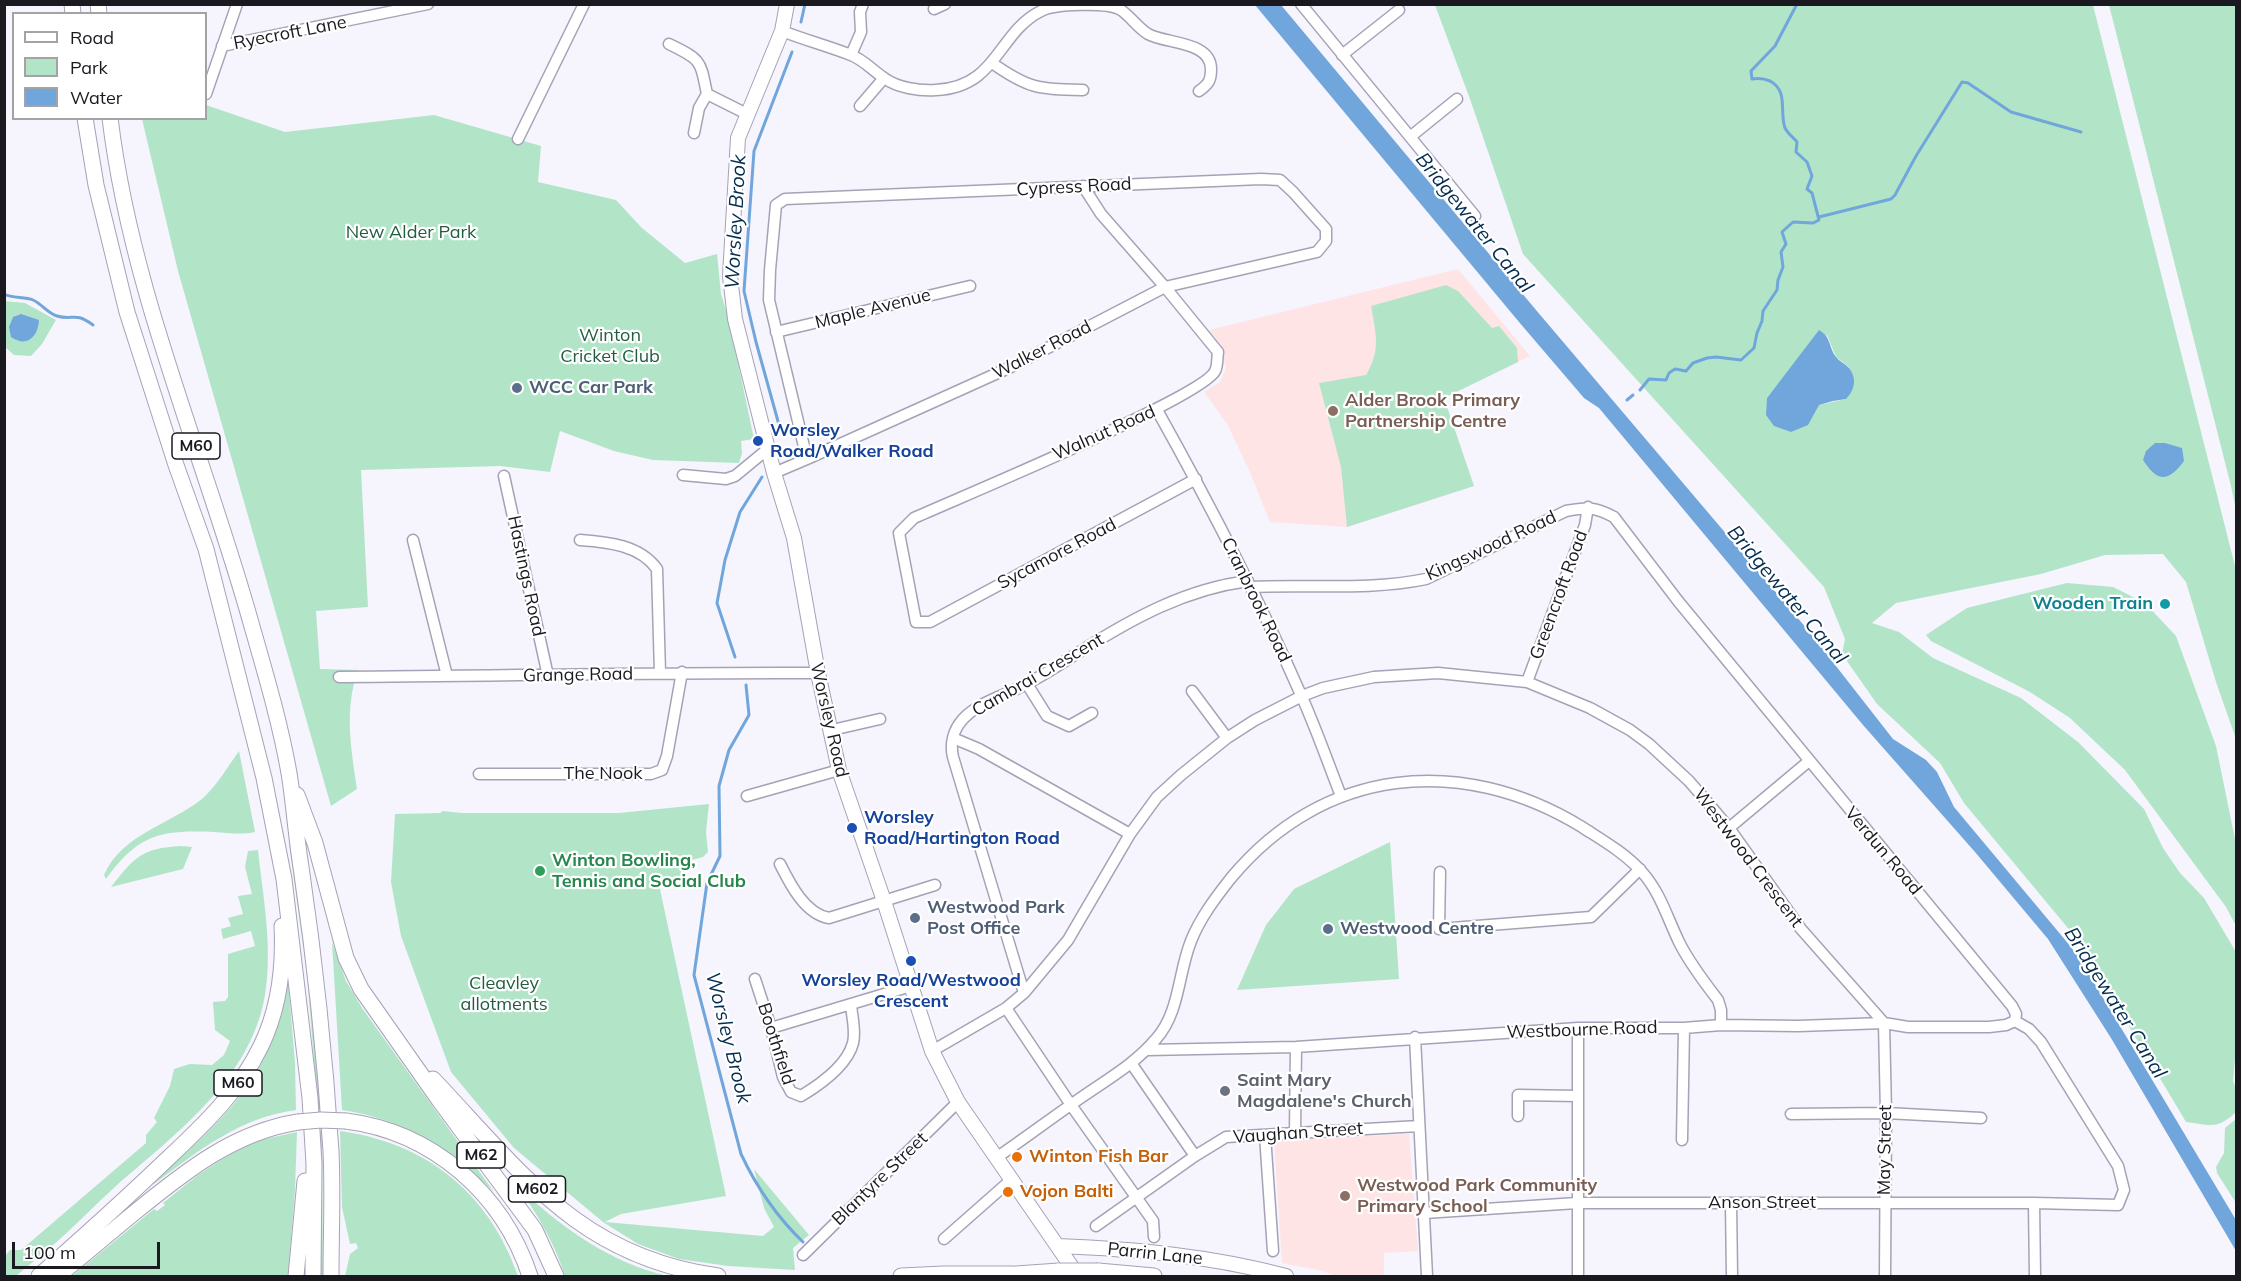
<!DOCTYPE html>
<style>
body{margin:0}
#map{position:relative;width:2241px;height:1281px;overflow:hidden;background:#f6f4fd;font-family:Mulish,sans-serif}
canvas{display:block}
.frame{position:absolute;inset:0;border:6px solid #1a1920;pointer-events:none}
.legend{position:absolute;left:12px;top:12px;width:195px;height:108px;box-sizing:border-box;background:#fff;border:2px solid #a3a3a6;margin:0;padding:8px 10px;list-style:none;font-size:18px;color:#1a1920}
.legend li{display:flex;align-items:center;gap:12px;height:30px}
.legend b{width:30px;border:2px solid #a3a3a6}
.scale{position:absolute;left:12px;top:1242px;width:148px;height:27px;box-sizing:border-box;border:3px solid #1a1920;border-top:0;padding-left:8px;font-size:18px;line-height:21px;white-space:nowrap;color:#1a1920;-webkit-text-stroke:4px #fff;paint-order:stroke}
</style>
<div id="map">
<canvas width="2241" height="1281"></canvas>
<div class="frame"></div>
<ul class="legend">
<li><b style="height:8px;background:#fff"></b>Road</li>
<li><b style="height:16px;background:#b2e5c8"></b>Park</li>
<li><b style="height:16px;background:#71a6dc"></b>Water</li>
</ul>
<div class="scale">100 m</div>
</div>
<script>
const ctx = document.querySelector('canvas').getContext('2d');
ctx.lineJoin = 'round';
function fillPath(path, color) { ctx.fillStyle = color; ctx.fill(path, 'evenodd'); }
function trace(path, color, width, dash) { ctx.strokeStyle = color; ctx.lineWidth = width; ctx.lineCap = dash ? 'butt' : 'round'; ctx.setLineDash(dash || []); ctx.stroke(path); }
function drawText(font, color, halo, rows, align = 'center') {
  ctx.font = font + ' Mulish,sans-serif'; ctx.lineWidth = 4.5; ctx.setLineDash([]); ctx.textBaseline = 'middle'; ctx.strokeStyle = halo; ctx.fillStyle = color; for (const [text, x, y, turn = 0] of rows) {
    ctx.save(); ctx.translate(x, y); ctx.rotate((+turn || 0) * Math.PI / 180); ctx.textAlign = isNaN(turn) ? turn : align; if (halo) ctx.strokeText(text, 0, 0); ctx.fillText(text, 0, 0); ctx.restore();
  }
}
fillPath(new Path2D(`
 M1458,269L1530,356L1444,398L1474,486L1347,527L1270,522L1249,470L1227,424L1204,392L1220,382L1226,368L1221,345L1209,330Z
 M1409,1134L1418,1251L1384,1253V1276H1335L1323,1271L1282,1263L1274,1140Z`), '#ffe4e6');
fillPath(new Path2D(`
 M1435,5H2093L2236,570V739L2216,682L2186,582L2163,554L2105,555L2041,574L1896,603L1872,623L1899,632L1933,658L2021,698L2078,742L2144,809L2163,848L2180,873L2204,898L2236,952V1049L2233,1081L2236,1089V1112C2217,1130 2211,1125 2186,1122L2077,939L1964,803L1940,763L1877,704L1842,654L1845,639L1824,587L1523,254L1470,99ZM1827,335L1836,357L1849,367L1846,399L1819,405L1767,398L1791,368Z
 M2109,5H2236V510L2231,486Z
 M206,105L285,132L434,115L541,146L538,182L616,200L642,228L685,263L717,254L721,294L729,320L754,439L741,441L742,453L739,463L653,460L614,451L560,431L550,472L500,466L361,470L368,607L316,611L320,669L358,670C344,710 351,748 357,789L331,806L178,271L142,119L206,118Z
 M1446,285L1458,291L1492,328L1499,326L1517,348L1518,362L1444,398L1474,486L1347,527L1341,467L1319,383L1366,375C1381,350 1376,334 1371,306Z
 M4,301L25,303L56,320L42,344L31,356L14,355L5,347Z
 M2067,583L2113,587L2145,603L2176,636L2216,746L2236,844V926L2226,907L2125,770L2070,718L2030,692L1931,641L1926,635L1967,608Z
 M239,751L255,832C242,835 227,833 214,832C160,830 139,834 106,879L104,875C122,834 169,825 202,799C215,788 229,765 239,751Z
 M709,804L706,832L708,852L703,857L688,861L686,875L658,880L726,1196L621,1214L605,1222L763,1236L774,1227L764,1208L754,1169L809,1235L793,1248L795,1270L728,1266L679,1259L638,1244L603,1222L514,1148L451,1072L401,936L391,882L395,814L441,813L442,811L462,813H619Z
 M293,842L299,878L322,1109H318L307,975L289,843Z
 M1390,842L1399,979L1237,990L1266,925L1294,889Z
 M181,846L192,847L183,869L111,887C134,858 141,848 181,846Z
 M258,850C263,897 273,947 265,995C251,1078 177,1133 117,1185C95,1205 74,1227 51,1247C40,1257 27,1266 16,1276H5V1256L10,1250H21L146,1143V1135L157,1122L154,1118L170,1086L174,1069L190,1064L212,1065L224,1055L230,1041L215,1030L213,1002L225,1001L228,997V954L255,946L251,931L223,939L221,929L231,926L228,918L243,914L238,896L252,894L245,867L248,851Z
 M332,942L346,981L362,1008L494,1192C450,1149 403,1119 342,1110Z
 M287,967L295,1063L296,1110C240,1117 197,1152 154,1184H152C197,1141 255,1097 273,1035C280,1013 282,989 287,967Z
 M2236,1119V1203L2217,1173L2216,1167L2224,1153L2225,1128Z
 M320,1131H322L323,1276H319Z
 M340,1131C427,1143 489,1193 518,1276H345L350,1254L358,1248L356,1243L350,1244L342,1207Z
 M297,1132L295,1190L288,1276H72L154,1209L157,1211L165,1205L163,1203L198,1175L238,1149L260,1140Z
 M526,1194C566,1231 613,1263 667,1276H565C556,1247 541,1221 524,1195Z`), '#b2e5c8');
fillPath(new Path2D(`
 M1255,5H1281L1536,310L1807,629L1893,739L1926,760L1937,772L1954,807L2071,947L2084,966L2236,1220V1251L2111,1038L2048,939L1975,852L1863,725L1599,408L1584,398L1519,322Z
 M21,314L39,320C38,337 27,348 11,337L9,327L13,317Z
 M1819,330C1832,338 1828,346 1836,357C1839,361 1844,363 1847,366C1858,377 1855,390 1846,399L1833,401L1819,405L1808,425L1791,432L1774,426L1766,415L1767,398Z
 M2155,443H2165L2182,448L2184,461C2168,482 2158,483 2143,460L2146,451Z`), '#71a6dc');
trace(new Path2D(`
 M801,22L805,4
 M1819,217L1891,199L1895,195L1916,156L1962,82L1968,83L2011,112L2081,132
 M4,294C13,299 24,296 33,300C42,304 47,313 57,316C74,321 74,311 93,325
 M1640,390L1649,379L1666,380L1669,373L1675,369L1686,371L1693,363L1707,358L1716,357L1741,360L1754,348L1757,333L1762,321L1763,311L1777,290L1778,280L1783,267L1781,252L1786,244L1782,232L1793,222L1813,223L1819,220L1812,193L1807,189L1812,176L1807,162L1796,152L1797,142C1793,137 1788,134 1785,128C1779,112 1789,91 1770,81C1763,78 1759,78 1752,79L1751,71L1775,46L1797,4
 M1627,400L1633,395
 M781,432L756,342L744,291L754,151L792,52
 M735,657L717,603L725,560L740,512L762,477
 M746,685L749,715L729,750L719,786L720,856L707,883L694,975L741,1154C757,1188 776,1216 803,1242`), '#71a6dc', 3);
const minor = new Path2D(`
 M1301,4L1475,216
 M934,9L945,4
 M782,31C805,40 828,46 851,55C864,60 872,70 884,78C898,88 919,91 936,90C998,87 997,33 1041,11C1054,4 1108,2 1121,10C1131,17 1138,28 1148,34C1166,44 1211,41 1211,69C1211,80 1209,84 1199,91
 M669,44C702,60 700,60 707,94L699,108L694,133
 M222,46L428,4
 M851,55L861,32L860,12L863,4
 M1342,55L1399,10
 M992,63C1029,89 1038,89 1083,90
 M206,94L237,4
 M707,94L747,114
 M860,106L884,78
 M1410,137L1457,99
 M518,139L584,4
 M1083,186L1101,214L1165,287L1218,352C1217,357 1218,366 1215,371C1203,397 956,499 914,518L899,533L916,622H930L1196,479
 M776,332L970,286
 M1157,410C1209,503 1258,597 1301,695C1316,728 1328,763 1341,796
 M774,473L807,459L1011,367L1165,287L1317,252L1326,241V229L1293,192L1280,180L1261,179L785,199L776,205L770,270L769,300L807,459
 M683,475L726,479L735,476L769,448
 M504,476L548,676
 M413,540L447,676
 M580,540C608,542 640,545 657,569L660,673
 M1250,587C1309,584 1368,591 1426,579L1566,511C1588,507 1595,507 1614,517L1678,601L2012,1006L2016,1014L2015,1021
 M339,677C499,676 658,672 818,673
 M1527,682L1585,525L1588,507
 M1027,684L1047,716L1069,726L1092,713
 M1192,691L1227,738
 M832,730L880,719
 M953,738L979,749L1130,834
 M479,774H651L662,770L667,756L682,672
 M747,796L839,770
 M1729,828L1809,761
 M780,864C790,884 805,914 829,918L935,885
 M1440,872L1439,929L1591,917L1640,869
 M755,979L771,1028L783,1077L791,1092L801,1096C821,1084 847,1066 853,1043C856,1031 852,1017 851,1005
 M1024,993L953,757C950,744 953,730 963,719C980,701 1005,696 1026,684C1045,675 1063,662 1081,651C1133,618 1186,589 1248,581
 M1006,1008L1071,1105L1153,1221L1154,1237
 M1884,1023L1886,1113L1885,1276
 M771,1028L911,986
 M1415,1037L1427,1276
 M1147,1050L1296,1047L1578,1028H1684L1721,1025L1798,1026L1884,1023L1908,1027H1989L2006,1025L2015,1021
 M932,1051L1006,1008L1024,993L1068,940L1130,834L1157,797L1181,775L1227,738L1255,720L1302,696L1323,688L1374,677L1438,673L1527,682L1590,708L1630,730L1649,744L1689,781L1708,803L1729,828L1801,929L1884,1023
 M1131,1063L1195,1156
 M1791,1114L1886,1113L1981,1118
 M1518,1116V1095L1578,1096
 M1295,1133L1296,1047
 M1265,1135L1273,1251
 M1682,1140L1684,1028
 M996,1158C1025,1138 1053,1117 1082,1097C1108,1079 1136,1063 1156,1039C1180,1012 1178,973 1191,941C1200,918 1216,897 1231,878C1323,767 1461,753 1582,827C1602,840 1625,853 1642,872C1660,892 1667,917 1679,942C1689,962 1704,982 1718,1000L1721,1010V1025
 M1731,1203L1732,1276
 M2034,1203L2035,1276
 M1424,1213L1577,1203H2034L2118,1205L2124,1190L2118,1166L2041,1042L2029,1029L2015,1021
 M1096,1226L1195,1156L1226,1137L1419,1126
 M944,1239L1012,1179
 M803,1255L958,1102
 M1578,1276V1028`);
const major = new Path2D(`
 M787,4L782,31L738,138L730,276L735,319L774,473L794,538L818,673L839,770L884,901L932,1051L958,1102L1078,1276
 M1058,1246C1136,1249 1211,1256 1286,1276`);
const highway = new Path2D(`
 M72,4L73,14
 M98,4L99,14
 M85,118L96,185L127,312L176,465L206,549L264,778L284,879L310,1098L314,1164L313,1276
 M110,118C131,292 204,455 251,623C265,672 280,722 289,773C294,804 296,836 301,867C315,961 325,1056 331,1151C333,1193 331,1235 331,1276
 M297,795L315,843L346,958L361,989L439,1100L535,1230L556,1276
 M433,1079C522,1173 580,1257 718,1276
 M346,1121C433,1132 503,1194 530,1276
 M1098,1271L1154,1276
 M1002,1275L1059,1271
 M39,1276C80,1240 121,1203 161,1165C199,1129 238,1094 261,1046C279,1009 284,966 282,926
 M58,1276C85,1254 112,1231 139,1209C187,1170 235,1132 298,1122
 M296,1276L305,1181
 M901,1276L944,1274H1010`);
trace(minor, '#a6a2b6', 13);
trace(major, '#a6a2b6', 16);
trace(highway, '#a6a2b6', 17);
trace(minor, '#fff', 10);
trace(major, '#fff', 14);
trace(highway, '#fff', 15);
const highwayBridge = new Path2D(`
 M298,1122L321,1120L346,1121
 M1059,1271H1098`);
trace(highwayBridge, '#a6a2b6', 17, []);
trace(highwayBridge, '#fff', 15);
for (const [x, y, r, color] of [
 [517,388,6,"#5c6f8a"],
 [1333,411,6,"#8d6e63"],
 [758,441,6,"#1a4fb4"],
 [2165,604,6,"#0f9aa8"],
 [852,828,6,"#1a4fb4"],
 [540,871,6,"#2e9e5b"],
 [915,918,6,"#5c6f8a"],
 [1328,929,6,"#5c6f8a"],
 [911,961,6,"#1a4fb4"],
 [1225,1091,6,"#6b7280"],
 [1017,1157,6,"#e8710a"],
 [1008,1192,6,"#e8710a"],
 [1345,1196,6,"#8d6e63"]
]) { const dot = new Path2D(); dot.arc(x, y, r, 0, 2 * Math.PI); ctx.fillStyle = color; ctx.fill(dot); trace(dot, '#fff', 2); }
for (const [x, y, w] of [
 [196,446,48],
 [238,1083,48],
 [481,1155,48],
 [537,1189,57]
]) { const box = new Path2D(); box.roundRect(x - w / 2, y - 13, w, 26, 4.5); ctx.fillStyle = '#fff'; ctx.fill(box); trace(box, '#1a1920', 1.5); }
drawText('bold 16px', '#1a1920', null, [
 ["M60",196,446],
 ["M60",238,1083],
 ["M62",481,1155],
 ["M602",537,1189]
]);
drawText('18px', '#1a1920', '#fff', [
 ["Ryecroft Lane",290,33,-11],
 ["Cypress Road",1074,187,-3],
 ["Maple Avenue",873,309,-14],
 ["Walker Road",1042,350,-27],
 ["Walnut Road",1104,433,-24],
 ["Kingswood Road",1491,546,-25],
 ["Sycamore Road",1057,554,-28],
 ["Hastings Road",526,576,78],
 ["Greencroft Road",1559,595,-70],
 ["Cranbrook Road",1256,600,64],
 ["Grange Road",578,675,-1],
 ["Cambrai Crescent",1038,675,-30],
 ["Worsley Road",829,720,77],
 ["The Nook",603,774],
 ["Verdun Road",1883,851,50],
 ["Westwood Crescent",1748,858,53],
 ["Westbourne Road",1582,1030,-2],
 ["Boothfield",776,1044,72],
 ["Vaughan Street",1298,1133,-4],
 ["May Street",1885,1150,-89],
 ["Blantyre Street",880,1179,-44],
 ["Anson Street",1762,1203],
 ["Parrin Lane",1155,1254,6]
]);
drawText('18px', '#235d41', '#fff', [
 ["New Alder Park",411,233],
 ["Winton",610,336],
 ["Cricket Club",610,357],
 ["Cleavley",504,984],
 ["allotments",504,1005]
]);
drawText('bold 18px', '#4e5e75', '#fff', [
 ["WCC Car Park",529,388],
 ["Westwood Park",927,908],
 ["Post Office",927,929],
 ["Westwood Centre",1340,929]
], 'left');
drawText('bold 18px', '#785e54', '#fff', [
 ["Alder Brook Primary",1345,401],
 ["Partnership Centre",1345,422],
 ["Westwood Park Community",1357,1186],
 ["Primary School",1357,1207]
], 'left');
drawText('bold 18px', '#164399', '#fff', [
 ["Worsley",770,431],
 ["Road/Walker Road",770,452],
 ["Worsley",864,818],
 ["Road/Hartington Road",864,839],
 ["Worsley Road/Westwood",911,981,"center"],
 ["Crescent",911,1002,"center"]
], 'left');
drawText('bold 18px', '#0d838f', '#fff', [
 ["Wooden Train",2153,604]
], 'right');
drawText('bold 18px', '#27864d', '#fff', [
 ["Winton Bowling,",552,861],
 ["Tennis and Social Club",552,882]
], 'left');
drawText('bold 18px', '#5b616d', '#fff', [
 ["Saint Mary",1237,1081],
 ["Magdalene's Church",1237,1102]
], 'left');
drawText('bold 18px', '#c56008', '#fff', [
 ["Winton Fish Bar",1029,1157],
 ["Vojon Balti",1020,1192]
], 'left');
drawText('italic 20px', '#032c4f', '#fff', [
 ["Worsley Brook",736,222,-87],
 ["Bridgewater Canal",1474,223,51],
 ["Bridgewater Canal",1787,595,50],
 ["Bridgewater Canal",2115,1003,58],
 ["Worsley Brook",728,1038,76]
]);
</script>
